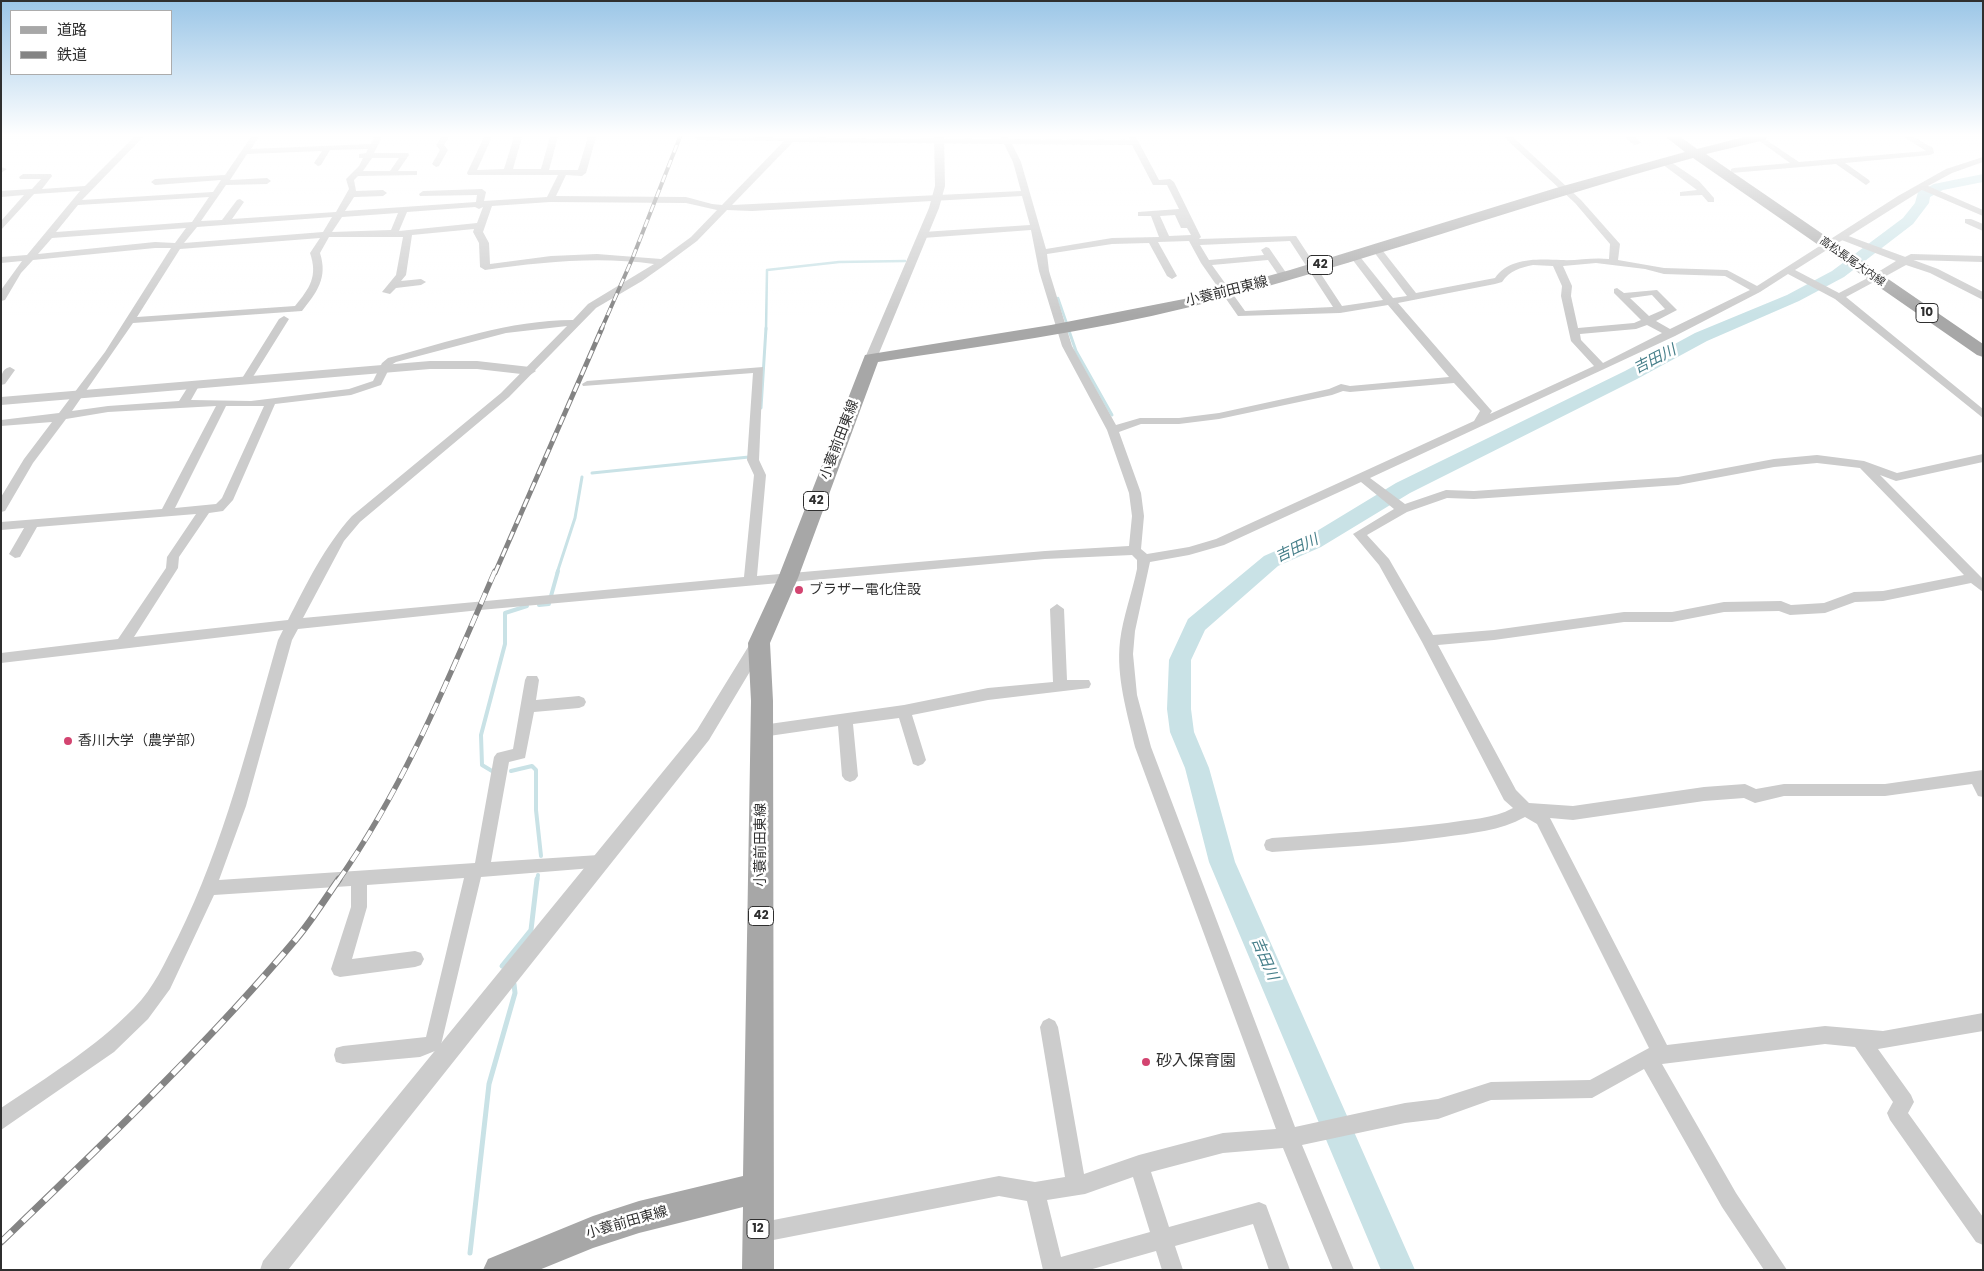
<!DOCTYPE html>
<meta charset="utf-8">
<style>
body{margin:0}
#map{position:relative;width:1984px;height:1271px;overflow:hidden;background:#fff;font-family:Poppins,"Noto Sans JP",sans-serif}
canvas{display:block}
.frame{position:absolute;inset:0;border:2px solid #2f2f2f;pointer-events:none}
.legend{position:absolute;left:10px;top:10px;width:162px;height:65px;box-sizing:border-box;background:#fff;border:1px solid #acacac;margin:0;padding:6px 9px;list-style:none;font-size:15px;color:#2f2f2f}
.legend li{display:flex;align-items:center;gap:10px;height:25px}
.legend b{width:25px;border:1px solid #acacac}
</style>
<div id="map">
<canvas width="1984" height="1271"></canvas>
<div class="frame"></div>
<ul class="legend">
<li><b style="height:6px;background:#a7a7a7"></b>道路</li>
<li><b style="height:6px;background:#848484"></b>鉄道</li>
</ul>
</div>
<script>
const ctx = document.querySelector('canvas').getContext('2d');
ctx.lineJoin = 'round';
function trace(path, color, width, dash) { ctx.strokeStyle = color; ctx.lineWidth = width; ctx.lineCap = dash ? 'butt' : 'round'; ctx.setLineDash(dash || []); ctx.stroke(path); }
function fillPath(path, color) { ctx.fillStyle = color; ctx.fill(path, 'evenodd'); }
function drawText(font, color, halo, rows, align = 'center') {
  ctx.font = font + ' Poppins,"Noto Sans JP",sans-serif'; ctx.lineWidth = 5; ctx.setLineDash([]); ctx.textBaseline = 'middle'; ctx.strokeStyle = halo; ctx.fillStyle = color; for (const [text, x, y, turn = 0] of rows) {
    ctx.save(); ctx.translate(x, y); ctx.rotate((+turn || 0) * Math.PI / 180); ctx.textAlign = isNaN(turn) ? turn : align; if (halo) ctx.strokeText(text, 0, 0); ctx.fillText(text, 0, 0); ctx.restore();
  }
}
trace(new Path2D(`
 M1058,298L1069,330
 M766,330L767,270L839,262L905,261`), '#c9e2e6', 2.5);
trace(new Path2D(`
 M1068,328L1076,351L1112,415
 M761,408L766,328
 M592,473L749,457
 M557,573L575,518L582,477`), '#c9e2e6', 3);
trace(new Path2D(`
 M551,596L558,571
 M539,605L549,604
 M492,771L482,765L481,735L505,644V613L527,606
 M511,771L532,766L536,770V810L541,856
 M537,881L538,875`), '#c9e2e6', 4);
trace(new Path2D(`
 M502,966L531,930L537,879
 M470,1253L489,1084L515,993L514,984`), '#c9e2e6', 5);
fillPath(new Path2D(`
 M1983,174V182L1943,190L1930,197L1929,203L1913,224L1844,277L1799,301L1707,341L1637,379L1410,493L1321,547L1278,566L1205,630L1191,660V709L1194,732L1209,768L1235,862L1415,1270H1381L1209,862L1185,768L1170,732L1167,709L1169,660L1188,619L1264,556L1307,537L1396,483L1625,371L1695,333L1787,295L1832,271L1903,218L1915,203L1918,192L1934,184Z`), '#c9e2e6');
fillPath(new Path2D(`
 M134,137H143L82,200L213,192L221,180L155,185L151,182L155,179L225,175L251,137H259L251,149L371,144L374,137H382L374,153H408L409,155L398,171H417V175L358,176L354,180L356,191L383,190L387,193L383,196L354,197L345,211L476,202L477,195L420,196L419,194L423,191L482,189L486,192L484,201L547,197L558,175H468L467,173L484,137H492L477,170L504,169L514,137H522L513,169H541L550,137H558L549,170H578L588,137H596L586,173L582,176L566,175L556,196L686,197L712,204L722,205L784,141L698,140L694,137L1001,139L1000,137H1008L1009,139L1130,140L1128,137H1136L1159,180L1170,179L1174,182L1201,237L1199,239L1296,236L1342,306L1383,300L1349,255L1354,252L1357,253L1393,298L1407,296L1371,248L1376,245L1379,246L1416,293L1495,278C1509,257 1539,259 1561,260C1577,261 1592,257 1609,259L1610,244L1575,203L1504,137H1513L1581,200L1620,244L1618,260L1664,268L1727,270L1757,286L1898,196L1946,169L1983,157V162L1952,173L1928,186L1983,210V216L1922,190L1795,270L1839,293L1879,272H1885V276L1846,297L1983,409V418L1835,299L1788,274L1760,292L1675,336L1370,478L1405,504L1446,490L1474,491L1678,477L1774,459L1817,455L1864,461L1897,473L1983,454V462L1896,481L1880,475L1983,579V592L1971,583L1883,601L1855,602L1825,613L1790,615L1779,611L1724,612L1672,622H1624L1494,640L1438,645L1516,790L1529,803L1573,806L1704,787L1745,784L1756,789L1784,784H1885L1983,770V797L1978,796L1972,784L1885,796H1784L1755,803L1744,798L1704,801L1573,820L1550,818L1667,1045L1825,1026L1883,1031L1983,1013V1031L1878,1049L1911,1095L1914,1102L1908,1113L1983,1217V1245L1976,1242L1890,1120L1887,1113L1893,1102L1855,1047L1825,1044L1662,1064L1736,1193L1787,1270H1764L1722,1207L1644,1069L1592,1098L1491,1100L1438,1119L1405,1123L1302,1145L1354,1270H1333L1283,1148L1223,1153L1151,1172L1169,1227L1259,1202L1266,1205L1290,1270H1269L1253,1224L1175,1246L1183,1270H1162L1156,1251L1089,1270H1043L1027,1201L999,1196L758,1243L751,1240L748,1233L751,1226L758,1223L999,1176L1035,1182L1065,1177L1040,1027L1043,1021L1049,1018L1055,1021L1058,1027L1084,1174L1139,1155L1223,1133L1276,1129L1135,747C1127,712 1116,677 1120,641C1123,617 1132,593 1137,569V560L1132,555L1045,559L480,610L298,629L292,640L246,806L219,880L475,863L494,757L497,753L513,749L525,680L527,676H537L539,680L536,700L579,696L584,698L586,702L584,706L579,708L534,712L525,758L509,762L491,862L599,855L605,857L607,862L605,867L481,877L440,1049L420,1057L343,1064L336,1062L334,1055L336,1048L343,1046L426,1037L464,878L367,885V907L352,959L415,951L421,953L424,959L421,965L415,967L340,977L334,975L331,969L351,907V886L214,895L170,989L148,1019L114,1052L1,1130V1108C47,1077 95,1048 134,1008C154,988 165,962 178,937C224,844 249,741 278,640L283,630L1,663V653L118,639L166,568L167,557L196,514L37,527L20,557L15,558L9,554L24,528L1,530V522L162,509L216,406L108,412L66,419L33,463L5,511L1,512V497L24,459L52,422L1,426V420L59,413L105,352L171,248H155L33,260L21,273L5,300L1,301V290L22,261L1,263V257L27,255L80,191L34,194L1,230V221L24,195L1,197V191L32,189L41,179H20L19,177L23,174H51L52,176L42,189L85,186ZM793,142L1004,144L1013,162L1021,191L732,205ZM1012,144L1132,145L1153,185H1167L1179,209L1138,212V216H1151L1159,237L1112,238L1046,249L1021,162ZM368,149L366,153L359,154V158H363L359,166L346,179L349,189L336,212L232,219L244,202L240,199L237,200L222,220L201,221L226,185L267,184L271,181L267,178L230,180L247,154L322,151L314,163L318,166L321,165L330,150ZM372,158H399L390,171H363ZM1022,196L1030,225L923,232L918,235L923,238L1031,230L1039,271L1062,346L1107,430L1129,493L1132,516L1129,546L1045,551L757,576L766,475L759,460L763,367L587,381L582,384L583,386L753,373L747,460L754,475L744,577L303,618L344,541L360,522L509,397L596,308L642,281L666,264L697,241L727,210L752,211ZM209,197L192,222L56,232L78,205ZM550,202L686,203L717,210L691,237L661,259L597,254L551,256L490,264L489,243L483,232L492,206ZM475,207L479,209L483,207L477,223L399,231L407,212ZM398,213L391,230L332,232L342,217ZM1175,215L1181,228H1187L1191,235L1169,236L1160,216ZM332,217L323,232L184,243L197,227ZM186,228L175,243L155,242L38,254L52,238ZM474,229L473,232L479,243L480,267L485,270C541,262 598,256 654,264L588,304L573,320C509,320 449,342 388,358L382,363L373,381L349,389L251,401L191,400L200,384L195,381L191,382L179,401L108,406L72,411L133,323L302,311C317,292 328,278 320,253L329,237H403L396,275L382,292L390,294L396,288L421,285L426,282L421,279L401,281L406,275L412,235ZM320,238L310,253C318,276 310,288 295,306L137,317L180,249ZM1189,241L1201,263L1238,316L1340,313L1388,305L1449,377L1350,386L1341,384L1329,389L1219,413L1179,418H1140L1116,425L1072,346L1049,271L1047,254L1112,244L1149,243L1167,276L1172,279L1177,276L1158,242ZM1290,241L1333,307L1245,311L1212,265L1268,260L1281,279H1287L1289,277L1269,248L1266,247L1261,250L1264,255L1209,260L1200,245ZM1596,263L1645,269L1664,274L1725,276L1750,290L1670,329L1656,321L1677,310L1657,290L1624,293L1617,288L1614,289V293L1641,320L1634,323L1578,328L1571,296L1572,286L1563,266ZM1533,265L1553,266L1562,286L1561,296L1571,341L1594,366L1490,414L1492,411L1490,409L1398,303L1495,284L1502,282C1510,270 1520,268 1533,265ZM1652,295L1665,309L1649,316L1630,298ZM1647,325L1662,333L1603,363L1581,340L1580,334L1636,329ZM567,326L501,393L352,516C324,547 307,583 288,620L134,637L178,568L179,557L209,513L223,511L233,500L275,404L351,395L381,385L391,365L396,362L506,333ZM1454,383L1480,411L1474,421L1216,539L1189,547L1147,554L1141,549L1144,516L1141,493L1119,432L1141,424H1179L1219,419L1332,395L1343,391L1350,392ZM226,406H264L222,498L216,504L175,508ZM1817,463L1860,468L1964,575L1883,591L1854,592L1824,603L1791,605L1781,601L1724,602L1672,612H1624L1494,630L1433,635L1389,559L1367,535L1407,512L1447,498L1474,499L1678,485L1774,467ZM1361,482L1394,509L1353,534L1379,565L1422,642L1504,800L1513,808C1493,819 1469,819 1447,823C1389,830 1330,834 1272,838L1266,840L1264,845L1266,850L1272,852C1329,848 1387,845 1444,837C1472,833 1500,831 1525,817L1537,824L1649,1048L1590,1080L1491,1082L1438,1099L1405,1103L1295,1127L1151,747L1137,695L1133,654L1135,631L1150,562L1189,555L1224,545ZM1133,1177L1150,1232L1061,1257L1047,1200L1085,1194Z
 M441,137H449L444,145L448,150L439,166L436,167L432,164L440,150L436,145Z
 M1625,137H1635L1641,143L1634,145Z
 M1754,137H1762L1799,162L1926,151L1904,137H1914L1933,148L1934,153L1930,155L1845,163L1869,180L1870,182L1866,185L1836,164L1731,173V169L1734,168L1790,163Z
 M1662,160H1668L1699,181L1714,198V202H1708L1702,195L1680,196V192L1697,190L1662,164Z
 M1,167L7,169L1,173Z
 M1965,219H1971L1983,224V231L1965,223Z
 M1911,254L1983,256V262L1913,260L1903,262V258Z
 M284,316L289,319L251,380L250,382H242L241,380L279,319Z
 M10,367L15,370L5,384L1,385C1,377 1,369 10,367Z
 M1057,604L1064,609L1067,680H1089L1091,684L1089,688L988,700L912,715L926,760L923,764L918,766L913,764L899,718L853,724L858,776L855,780L850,782L845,780L842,776L838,726L762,737L757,735L755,731L757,727L762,725L904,705L988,688L1053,682L1050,609Z`), '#ccc');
fillPath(new Path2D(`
 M934,137H944L945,186L939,208L877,358L875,361H867L865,358L929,208L935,186Z
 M1843,234L1938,269L1983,292V300L1930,273L1906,265L1886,276H1878V272L1896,261L1839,239V235Z
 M430,361H477L530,367L536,371L530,375L477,369H430L1,405V397Z
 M759,637L765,639L767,643L709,740L288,1270H260L263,1261L697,730L753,639Z`), '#ccc');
fillPath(new Path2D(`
 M1666,137H1681L1697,149L1744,137H1767L1765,140L1706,154L1983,344V357L1977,355L1693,158C1525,204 1360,264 1190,307C1088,332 982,346 878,362L798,578L770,643L773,701L774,1270H742L743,1207L639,1233L593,1248L539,1270H483L488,1259L593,1216L639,1201L743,1176L751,701L748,643L778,578L865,355L1051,325L1184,299L1290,270L1556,188L1685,152Z`), '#a7a7a7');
const railFar3 = new Path2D(`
 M601,330L633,257L680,137`);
const railFar2 = new Path2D(`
 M495,573L602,328`);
const railFar1 = new Path2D(`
 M338,881C405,786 449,677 495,571`);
const rail = new Path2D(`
 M1,1242C103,1144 206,1046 297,938C312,920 325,899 339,879`);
trace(railFar3, '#848484', 4);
trace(railFar2, '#848484', 5);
trace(railFar1, '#848484', 5.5);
trace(rail, '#848484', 7);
trace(railFar3, '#fff', 2.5, [8]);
trace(railFar2, '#fff', 3, [9]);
trace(railFar1, '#fff', 4, [12]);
trace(rail, '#fff', 5, [15]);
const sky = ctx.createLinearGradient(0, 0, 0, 315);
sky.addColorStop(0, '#9bc6e7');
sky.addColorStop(0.43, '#fff');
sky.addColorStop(1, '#ffffff00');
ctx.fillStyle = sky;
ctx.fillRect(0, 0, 1984, 315);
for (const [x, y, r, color] of [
 [799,590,5,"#d34470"],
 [68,741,5,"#d34470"],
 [1146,1062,5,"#d34470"]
]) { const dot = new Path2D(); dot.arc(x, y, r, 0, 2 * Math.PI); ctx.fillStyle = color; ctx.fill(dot); trace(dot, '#fff', 2); }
drawText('11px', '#2f2f2f', '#fff', [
 ["高松長尾大内線",1852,262,35]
]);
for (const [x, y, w] of [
 [1320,265,25],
 [1927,313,22],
 [816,501,25],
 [761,916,25],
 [758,1229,22]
]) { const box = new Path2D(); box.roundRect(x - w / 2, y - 9.5, w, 19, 4); ctx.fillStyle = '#fff'; ctx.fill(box); trace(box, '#2f2f2f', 1); }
drawText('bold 12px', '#2f2f2f', null, [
 ["42",1320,265],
 ["10",1927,313],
 ["42",816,501],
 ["42",761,916],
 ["12",758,1229]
]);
drawText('14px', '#2f2f2f', '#fff', [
 ["小蓑前田東線",1227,292,-14],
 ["小蓑前田東線",840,440,-69],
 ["小蓑前田東線",761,845,-90],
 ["小蓑前田東線",627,1223,-16]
]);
drawText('14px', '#2f2f2f', '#fff', [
 ["ブラザー電化住設",809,590],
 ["香川大学（農学部）",78,741]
], 'left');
drawText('italic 15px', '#457e89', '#fff', [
 ["吉田川",1655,360,-27],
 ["吉田川",1297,549,-25],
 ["吉田川",1264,959,67]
]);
drawText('16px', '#2f2f2f', '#fff', [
 ["砂入保育園",1156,1062]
], 'left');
</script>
